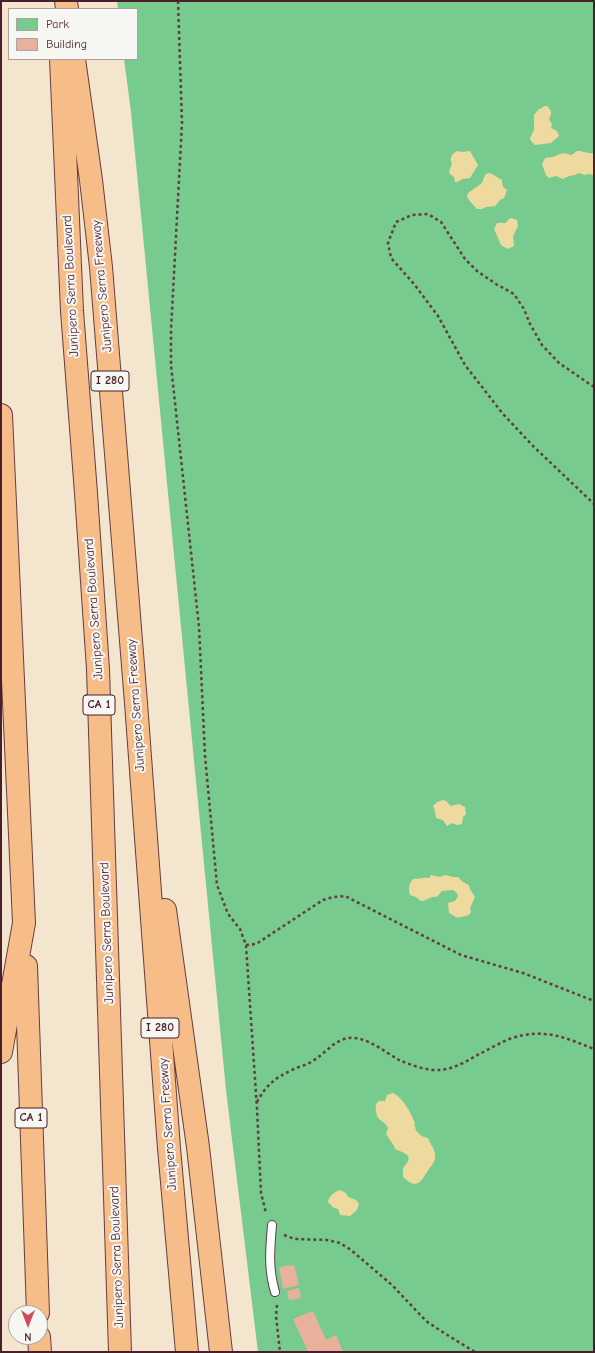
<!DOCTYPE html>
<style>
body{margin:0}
#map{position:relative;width:595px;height:1353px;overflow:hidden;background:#f4e5cf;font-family:"Comic Neue",sans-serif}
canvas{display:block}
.frame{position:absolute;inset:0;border:2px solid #4a1f2b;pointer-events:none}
.legend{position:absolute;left:8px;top:8px;width:130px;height:52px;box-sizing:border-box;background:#f6f6f2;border:1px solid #b1a0a2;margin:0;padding:5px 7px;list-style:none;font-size:12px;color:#4a1f2b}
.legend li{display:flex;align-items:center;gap:8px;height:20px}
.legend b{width:20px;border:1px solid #b1a0a2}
.north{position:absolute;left:8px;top:1305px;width:40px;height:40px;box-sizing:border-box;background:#f6f6f2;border:1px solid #b1a0a2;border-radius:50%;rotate:180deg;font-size:11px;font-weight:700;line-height:16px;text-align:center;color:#4a1f2b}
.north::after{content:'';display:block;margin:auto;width:14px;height:18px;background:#d1495b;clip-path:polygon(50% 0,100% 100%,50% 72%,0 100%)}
</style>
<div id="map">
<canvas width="595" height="1353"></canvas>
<div class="frame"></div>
<ul class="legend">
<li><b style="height:11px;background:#77cb8f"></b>Park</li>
<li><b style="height:11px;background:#e8b19b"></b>Building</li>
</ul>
<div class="north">N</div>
</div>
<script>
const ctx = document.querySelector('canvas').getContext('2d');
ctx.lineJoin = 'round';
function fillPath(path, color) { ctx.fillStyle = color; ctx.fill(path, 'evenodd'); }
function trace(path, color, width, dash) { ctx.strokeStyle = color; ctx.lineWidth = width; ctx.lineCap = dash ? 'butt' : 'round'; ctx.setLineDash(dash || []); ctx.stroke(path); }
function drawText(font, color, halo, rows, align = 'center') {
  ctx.font = font + ' "Comic Neue",sans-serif'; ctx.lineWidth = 4; ctx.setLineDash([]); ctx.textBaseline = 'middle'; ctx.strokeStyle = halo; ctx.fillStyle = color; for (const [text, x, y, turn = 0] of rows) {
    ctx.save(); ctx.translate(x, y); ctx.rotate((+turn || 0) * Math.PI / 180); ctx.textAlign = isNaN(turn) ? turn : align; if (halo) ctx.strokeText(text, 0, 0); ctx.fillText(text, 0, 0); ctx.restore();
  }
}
fillPath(new Path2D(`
 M117,1H594V1352H258L226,1090L131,112L124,59H137V9H118Z`), '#77cb8f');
fillPath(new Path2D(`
 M545,106H547C552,110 552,114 549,119L552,124L551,128L557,131L559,136L551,143L535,145L531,141L530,138L534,130V115L538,110Z
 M457,151L462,152L470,151L478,165L470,178L463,179L457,182H455L454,177L450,174L449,172L452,163L451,162C450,157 452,154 457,151Z
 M577,151C584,151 587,154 594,153V175L589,174L585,175L579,173L575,175L569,176L563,179L556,176L549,178L546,175L542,164L545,158L553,157L563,153L572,155Z
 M488,173L492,174L502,180L503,187L507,190L504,198L500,200L495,206L486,207L482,209H477C475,207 468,199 467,197L468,193L482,183L485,175Z
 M511,218L517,220L518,226L513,236L514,246L508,249L501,245L494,229L497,223H506L508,220Z
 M443,800L446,801L451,806L459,804L465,807L466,814L463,817L462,824L457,825L452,823L447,826L443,820L436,818L435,811L433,806L437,802Z
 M431,875L440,877L445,875L453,877H458L463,882L469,885L470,889L475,897L470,908L471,912C469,917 462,916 458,918L449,913L448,903L455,901L458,896L457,893L453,890L442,891L437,897C429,896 428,901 421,901L416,897L410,895C408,889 409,883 413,879C419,879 423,877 429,878Z
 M393,1093C402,1097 410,1111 414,1121C416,1125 414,1122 415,1127C416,1133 422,1137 428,1138C430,1144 435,1149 435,1155C436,1161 432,1165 429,1169C421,1181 418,1191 403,1177V1168C415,1155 406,1154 395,1149L394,1146L386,1134L388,1128C383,1118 377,1123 376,1110C375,1105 376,1104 379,1101H385L387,1095Z
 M340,1190L346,1193L348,1197L356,1200L359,1204L357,1210L350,1216L340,1215L338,1209L334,1208L328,1202C329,1195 335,1192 340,1190Z`), '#eeda9e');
fillPath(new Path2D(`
 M294,1265L299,1285L283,1289L279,1267Z
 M299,1288L301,1298L289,1300L287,1291Z
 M313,1311L326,1340L336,1335L343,1352H308L293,1319Z`), '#e8b19b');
const service = new Path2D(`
 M272,1225C270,1250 268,1268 275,1292`);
const motorway = new Path2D(`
 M66,1L67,9
 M61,59L72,311L86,493L98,669L120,1352
 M74,59L91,180L101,267L136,703L169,1148L187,1352
 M1,415L24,923L1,1052
 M165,910L198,1147L221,1352
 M26,966L38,1313
 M39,1337L40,1352`);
trace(service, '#643d44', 10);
trace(motorway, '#643d44', 24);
trace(new Path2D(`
 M178,1L182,123L171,330V365L199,627L205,756L217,885L228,914L240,929L246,945L257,1109L261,1193L266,1213
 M594,387L559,363L542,345L530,324L524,309L514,294L496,284L477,271L465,259L441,222L428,214L412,215L396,222L388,243L391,258L414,284L438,316L465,365L503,414L533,446L594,504
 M246,945L256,944L323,900L333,897L345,896L461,955L523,973L594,1001
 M257,1102C266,1085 275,1078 292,1070C297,1067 304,1066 309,1063C322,1057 330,1044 344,1039C363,1033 383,1051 399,1060C411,1065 427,1071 440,1070C454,1069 467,1061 479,1054C490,1049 501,1042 512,1038C544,1028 564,1037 594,1049
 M284,1235L295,1239L327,1240L340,1243L351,1250L392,1285L426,1321L444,1333L475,1352
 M277,1305L276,1316L280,1352`), '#643d44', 2.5, [3, 3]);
trace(service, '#fff', 8);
trace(motorway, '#f7bd88', 22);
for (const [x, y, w] of [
 [110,381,38],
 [99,705,32],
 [160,1028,38],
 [31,1118,32]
]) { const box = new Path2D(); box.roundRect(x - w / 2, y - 10, w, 20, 3); ctx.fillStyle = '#f6f6f2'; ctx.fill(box); trace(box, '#4a1f2b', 1); }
drawText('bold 12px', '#4a1f2b', null, [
 ["I 280",110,381],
 ["CA 1",99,705],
 ["I 280",160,1028],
 ["CA 1",31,1118]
]);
drawText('13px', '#4a1f2b', '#f6f6f2', [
 ["Junipero Serra Boulevard",71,286,-93],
 ["Junipero Serra Freeway",102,286,-95],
 ["Junipero Serra Boulevard",94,609,-94],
 ["Junipero Serra Freeway",136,705,-94],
 ["Junipero Serra Boulevard",107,933,-92],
 ["Junipero Serra Freeway",168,1124,-94],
 ["Junipero Serra Boulevard",117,1257,-92]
]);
</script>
